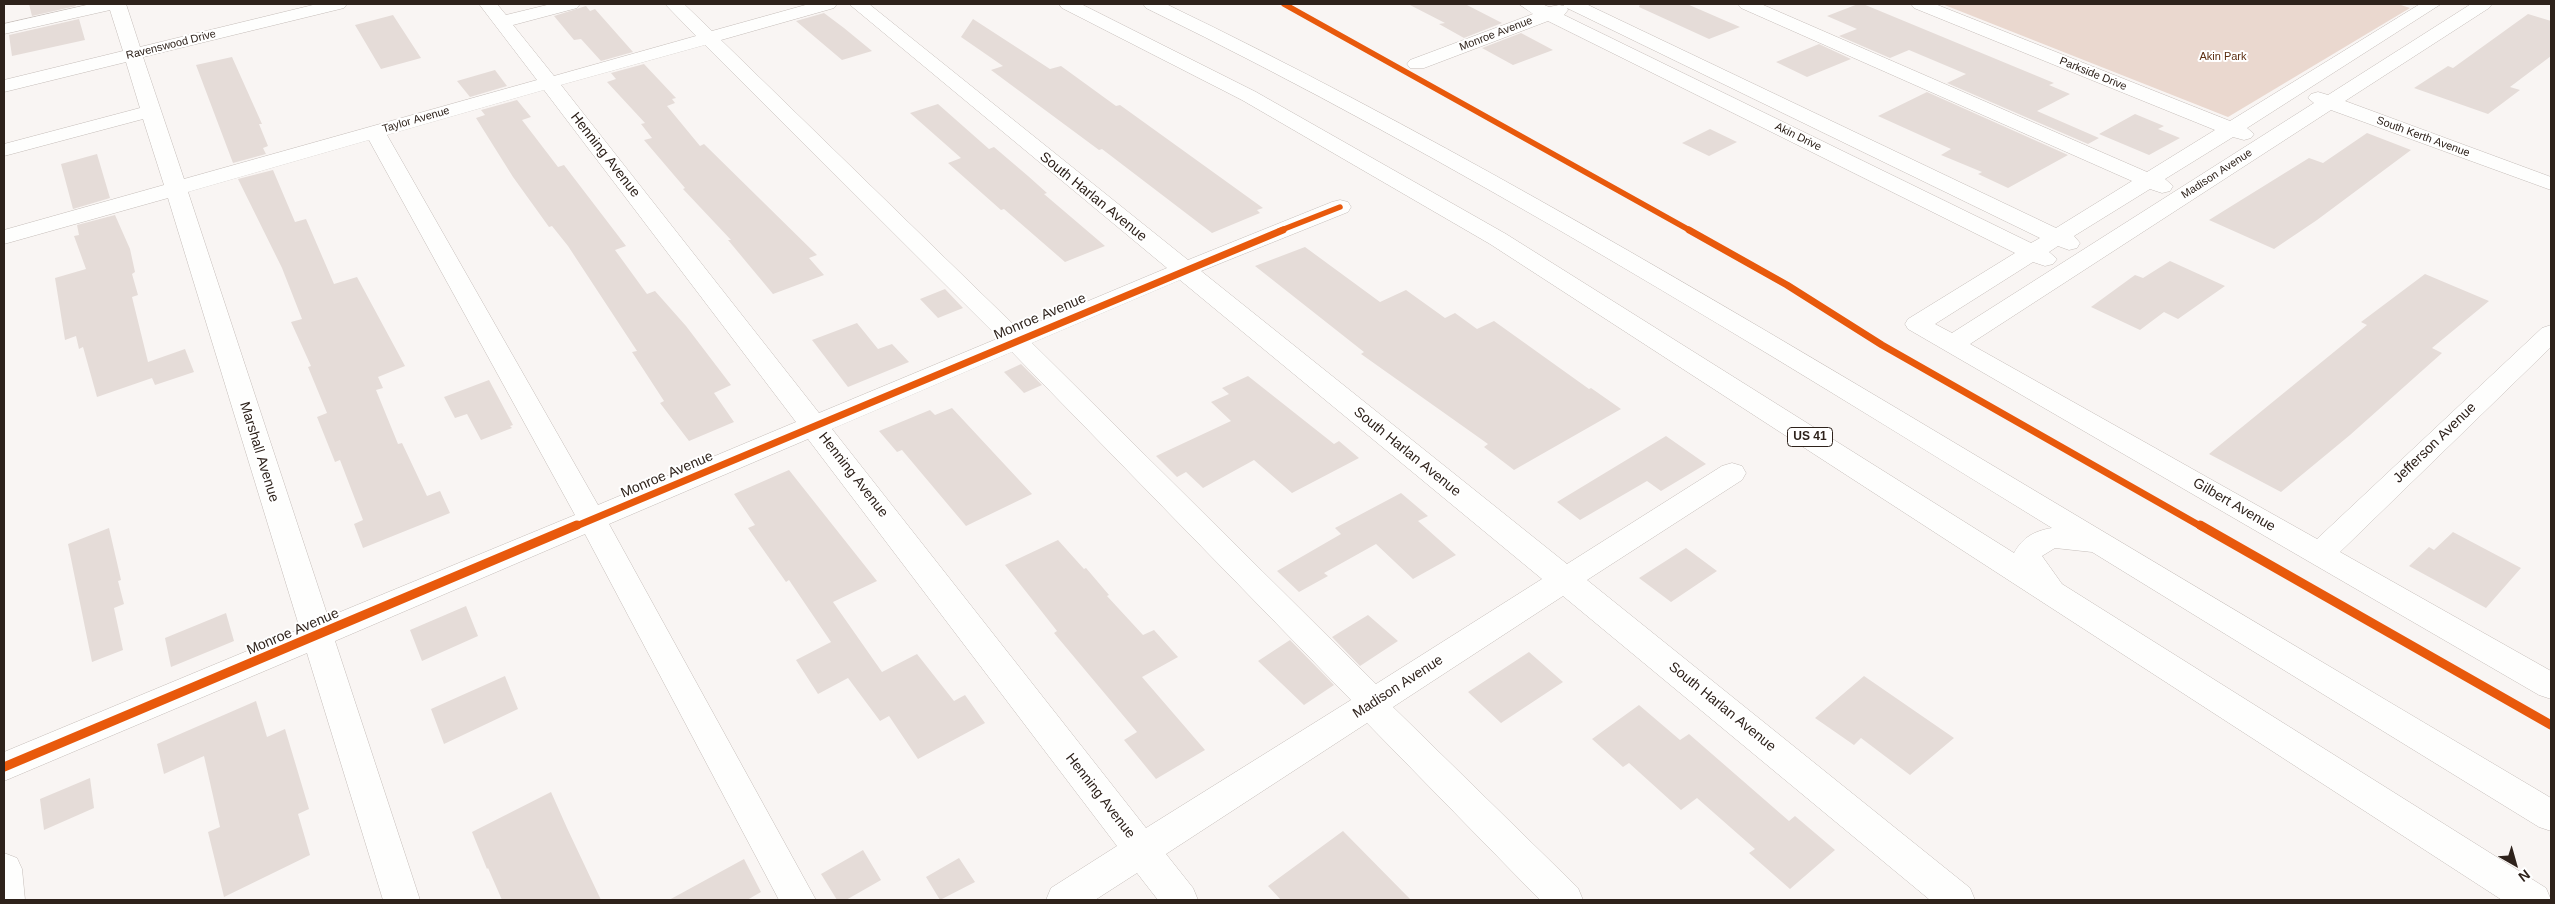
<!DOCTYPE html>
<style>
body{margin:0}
#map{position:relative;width:2555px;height:904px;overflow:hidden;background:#f9f5f3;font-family:Helvetica,sans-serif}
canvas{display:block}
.frame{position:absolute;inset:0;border:5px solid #2e221b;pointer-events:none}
.north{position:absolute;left:2490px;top:839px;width:50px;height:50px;-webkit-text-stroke:4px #fff;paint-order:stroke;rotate:142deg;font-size:14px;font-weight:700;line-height:20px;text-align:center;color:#2e221b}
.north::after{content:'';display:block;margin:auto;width:18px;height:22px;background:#2e221b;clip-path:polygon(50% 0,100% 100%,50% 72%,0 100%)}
</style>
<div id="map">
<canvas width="2555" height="904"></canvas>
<div class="frame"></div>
<div class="north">N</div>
</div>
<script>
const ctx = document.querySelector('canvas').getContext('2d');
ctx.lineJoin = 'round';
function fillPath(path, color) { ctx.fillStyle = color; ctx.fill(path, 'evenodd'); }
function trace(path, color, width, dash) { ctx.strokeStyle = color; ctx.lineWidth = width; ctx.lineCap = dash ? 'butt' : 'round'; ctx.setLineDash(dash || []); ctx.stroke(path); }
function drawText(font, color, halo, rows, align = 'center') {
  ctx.font = font + ' Helvetica,sans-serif'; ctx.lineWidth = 4; ctx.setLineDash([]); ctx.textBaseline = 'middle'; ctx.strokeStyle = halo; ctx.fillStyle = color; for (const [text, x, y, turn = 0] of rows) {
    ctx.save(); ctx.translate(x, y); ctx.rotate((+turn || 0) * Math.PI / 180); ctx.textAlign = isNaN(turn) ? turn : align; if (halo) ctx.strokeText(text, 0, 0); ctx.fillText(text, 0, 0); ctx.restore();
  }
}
fillPath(new Path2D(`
 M1942,4H2398L2410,8L2228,117Z`), '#ead8cf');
fillPath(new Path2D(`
 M29,4H75L76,6L32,16Z
 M1408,4H1465L1502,23L1464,38L1439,24L1445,23Z
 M1640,4H1687L1740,27L1709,39L1639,7Z
 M1858,4H1863L2054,83L2049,85L2070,94L2037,111L2099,138L2088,144L1947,83L1966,74L1909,50L1890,58L1839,36L1857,29L1827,16Z
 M586,6L590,11L595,9L633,52L601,61L581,39L574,40L554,16Z
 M824,13L844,28L872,51L842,60L796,21Z
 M2528,14L2551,21V56L2510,87L2520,90L2488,114L2414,88L2448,66L2453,68Z
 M393,15L421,58L381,69L355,25Z
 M79,19L85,40L12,56L9,35Z
 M973,19L1050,69L1061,66L1116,106L1120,105L1263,208L1257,210L1260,213L1212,233L1102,149L1099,150L991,70L1003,66L961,37Z
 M1521,33L1553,50L1513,65L1482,48Z
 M1819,44L1851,59L1807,77L1776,62Z
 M232,57L262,124H259L268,146L263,148L266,154L233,163L196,65Z
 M644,64L676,98L672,99L675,103L667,106L700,146L704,144L817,255L809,258L824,275L773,294L728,240H731L683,189L685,188L644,140L652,138L641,124L645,123L607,82L616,79L611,73Z
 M495,70L507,86L470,97L457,81Z
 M1927,92L2068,155L2008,188L1978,174L1982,172L1941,155L1951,149L1878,116Z
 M517,100L531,117L522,120L558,167L564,165L626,246L615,250L647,294L655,291L686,326L731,385L714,393L734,422L689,441L660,403L664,401L632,352L637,351L568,246L552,226L549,227L513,177L476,118L485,115L481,110Z
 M938,104L989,149L994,147L1028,176L1047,193L1044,194L1105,246L1065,262L1004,209L1001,210L948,163L961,158L910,113Z
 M2135,114L2164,126L2158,129L2180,138L2149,155L2099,134Z
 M1710,129L1737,142L1709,156L1682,143Z
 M2367,133L2411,150L2317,220L2274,249L2209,220L2309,158L2323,163Z
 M97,154L110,198L73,209L61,164Z
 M273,170L295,222L306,219L334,284L357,277L405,366L378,377L383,388L376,390L398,444L402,443L427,496L440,491L450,513L363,548L354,524L363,520L340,460L335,462L317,417L327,413L308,367L311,366L291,322L302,319L282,268L238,179Z
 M115,215L130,249L135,272L132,274L138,295L132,297L148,362L185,349L194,372L155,385L152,378L97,397L83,347L79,349L76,336L65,340L55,278L86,269L74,236L79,235L77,225Z
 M1305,247L1380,302L1406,290L1445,318L1455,313L1477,329L1494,321L1589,389L1591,388L1621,409L1514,470L1484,447L1488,444L1361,354L1364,352L1255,266Z
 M2170,261L2225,286L2178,319L2164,312L2140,330L2091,307L2135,275L2143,278Z
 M2425,274L2489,301L2432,348L2442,353L2350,435L2281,492L2209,454L2367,325L2361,322Z
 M945,289L963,308L938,318L920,299Z
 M857,323L878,349L892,344L909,362L848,387L812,340Z
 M1021,364L1042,385L1024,393L1004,372Z
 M1248,376L1334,444L1339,441L1359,458L1292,493L1254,460L1203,488L1186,472L1177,477L1156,456L1231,421L1211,402L1229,394L1222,388Z
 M489,380L513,425L510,426L512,428L481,440L467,414L455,418L444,397Z
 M952,408L1032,494L966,526L902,450L897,452L879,431L930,410L935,415Z
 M1666,436L1706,464L1661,491L1647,481L1580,520L1557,502Z
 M789,470L877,581L833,602L882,672L917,654L954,701L965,695L985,723L918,759L889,716L880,721L848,678L818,694L796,660L831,642L789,580L786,582L748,528L755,525L734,494Z
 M1401,493L1428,516L1418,521L1456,555L1413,579L1376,544L1324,573L1328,576L1299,592L1277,571L1341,534L1335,528Z
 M109,528L121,580L118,581L124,604L114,608L123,650L92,662L68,544Z
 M2453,532L2521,568L2486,608L2409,566L2429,547L2434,550Z
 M1058,540L1084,569L1086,568L1109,595L1107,596L1143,635L1154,630L1178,657L1142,677L1205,750L1156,779L1124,740L1137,732L1054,633L1057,631L1005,565Z
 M1686,548L1717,571L1671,602L1639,578Z
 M466,606L478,636L422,661L410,630Z
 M226,613L234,641L171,667L165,638Z
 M1368,615L1398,641L1360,666L1332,637Z
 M1290,640L1334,685L1304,705L1258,661Z
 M1529,652L1563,682L1501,723L1468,692Z
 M505,676L518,709L444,744L431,709Z
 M1864,676L1954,738L1910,775L1861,738L1854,745L1815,718Z
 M256,701L267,737L285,729L309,809L298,814L310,855L224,897L208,832L220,827L204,756L164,774L157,744Z
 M1639,705L1680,740L1689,734L1789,821L1795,816L1835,850L1790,889L1749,853L1755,849L1697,798L1681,810L1629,763L1623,767L1592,739Z
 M90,778L94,808L44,830L40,799Z
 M551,792L567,828L601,900H502L488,868L487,869L472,832Z
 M1343,831L1411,900H1281L1268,886Z
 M863,850L881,880L846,900H837L821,874Z
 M959,858L975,882L940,900L926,877Z
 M744,859L761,892L747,900H669Z`), '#e5dcd8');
const minor = new Path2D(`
 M91,4H126L140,47L317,4H347L344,8L143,57L184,179L537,80L479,4H497L506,15L551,4H580L577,8L513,25L554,76L696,36L665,4H684L712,31L809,4H837L834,8L721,40L1019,330L1167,268L849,4H869L1188,260L1332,202L1340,200L1348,202L1351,207L1348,212L1201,271L1567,564L1722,466L1732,463L1742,466L1746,473L1742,480L1587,580L1970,888L1975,900H1930L1563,596L1393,707L1578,888L1583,900H1540L1367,723L1166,854L1193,888L1198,900H1158L1137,873L1095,900H1046L1051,888L1117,846L808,439L609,524L816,900H779L585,534L335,641L420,900H383L307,653L4,781V752L300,629L168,198L4,244V230L164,185L143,119L4,156V144L140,108L126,62L4,92V80L123,51L110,10L4,34V24ZM705,45L999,338L819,413L561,85ZM544,90L796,422L598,505L387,135ZM369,140L575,515L328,617L188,192ZM1180,280L1542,579L1376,684L1032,343ZM1012,352L1351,700L1146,828L832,429Z
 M1519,4H1542L1549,7L1559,5L1564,6L1563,4H1586L2056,228L2132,181L1741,8L1738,4H1761L2147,172L2215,130L1914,8L1911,4H1935L2230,121L2420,4H2441L2247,128L2254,134L2251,138L2244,140L2233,137L2165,179L2173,186L2170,191L2162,193L2150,189L2074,236L2080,243L2077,248L2069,250L2058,246L2049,252L2057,259L2053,264L2045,266L2033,262L1935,324L1952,333L2314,103L2308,98L2311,94L2318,92L2328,95L2471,4H2492L2489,8L2345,101L2551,177V190L2331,110L1970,344L2317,539L2542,328L2551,325V347L2340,552L2551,671V699L2539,695L1908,329L1905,324L1908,319L2015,253L1548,21L1424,68H1410L1407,64L1410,60L1533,14ZM1567,8L2040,238L2031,243L1564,15L1568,10Z
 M4,853L17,858L22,869L25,900H4Z`);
const highway = new Path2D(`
 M1059,4H1081L1256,92L1506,234L2014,553C2023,537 2034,531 2052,528C1755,345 1459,161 1146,8L1143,4H1166C1419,126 1661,268 1903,412C2119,541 2335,670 2551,798V831L2539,827L2092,552L2055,548L2042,556L2062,584L2546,888L2551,900H2502L1490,244L1242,100L1062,8Z`);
trace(minor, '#c5bdb9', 1);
trace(highway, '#c5bdb9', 1);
fillPath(minor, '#fefefd');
fillPath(highway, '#fefefd');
trace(new Path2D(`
 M1284,4L1691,231
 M1279,231L1340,207`), '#e8590c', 5.5);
trace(new Path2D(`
 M1689,230L1787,285L1882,345L2202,527
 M574,527L1283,230`), '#e8590c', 7);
trace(new Path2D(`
 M2200,525L2551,725
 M4,767L577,525`), '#e8590c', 9);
drawText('11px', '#2e221b', '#fff', [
 ["Monroe Avenue",1496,34,-21],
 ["Ravenswood Drive",171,45,-14],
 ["Parkside Drive",2093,74,22],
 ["Taylor Avenue",416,120,-16],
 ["Akin Drive",1798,137,26],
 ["South Kerth Avenue",2423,137,20],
 ["Madison Avenue",2217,174,-33]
]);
drawText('11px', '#5c2e11', '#fff', [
 ["Akin Park",2223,57]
]);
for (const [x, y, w] of [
 [1810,437,45]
]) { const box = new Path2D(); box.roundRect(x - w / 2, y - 9.5, w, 19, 4); ctx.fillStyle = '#fff'; ctx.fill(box); trace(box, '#2e221b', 1); }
drawText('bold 12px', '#2e221b', null, [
 ["US 41",1810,437]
]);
drawText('14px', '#2e221b', '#fff', [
 ["Henning Avenue",605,155,52],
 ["South Harlan Avenue",1093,197,39],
 ["Monroe Avenue",1040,317,-23],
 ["Jefferson Avenue",2435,443,-44],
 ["Marshall Avenue",259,452,73],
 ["South Harlan Avenue",1407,452,39],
 ["Monroe Avenue",667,475,-23],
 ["Henning Avenue",853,475,52],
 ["Gilbert Avenue",2234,505,30],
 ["Monroe Avenue",293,632,-23],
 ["Madison Avenue",1398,687,-33],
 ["South Harlan Avenue",1722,707,39],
 ["Henning Avenue",1100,796,52]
]);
</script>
